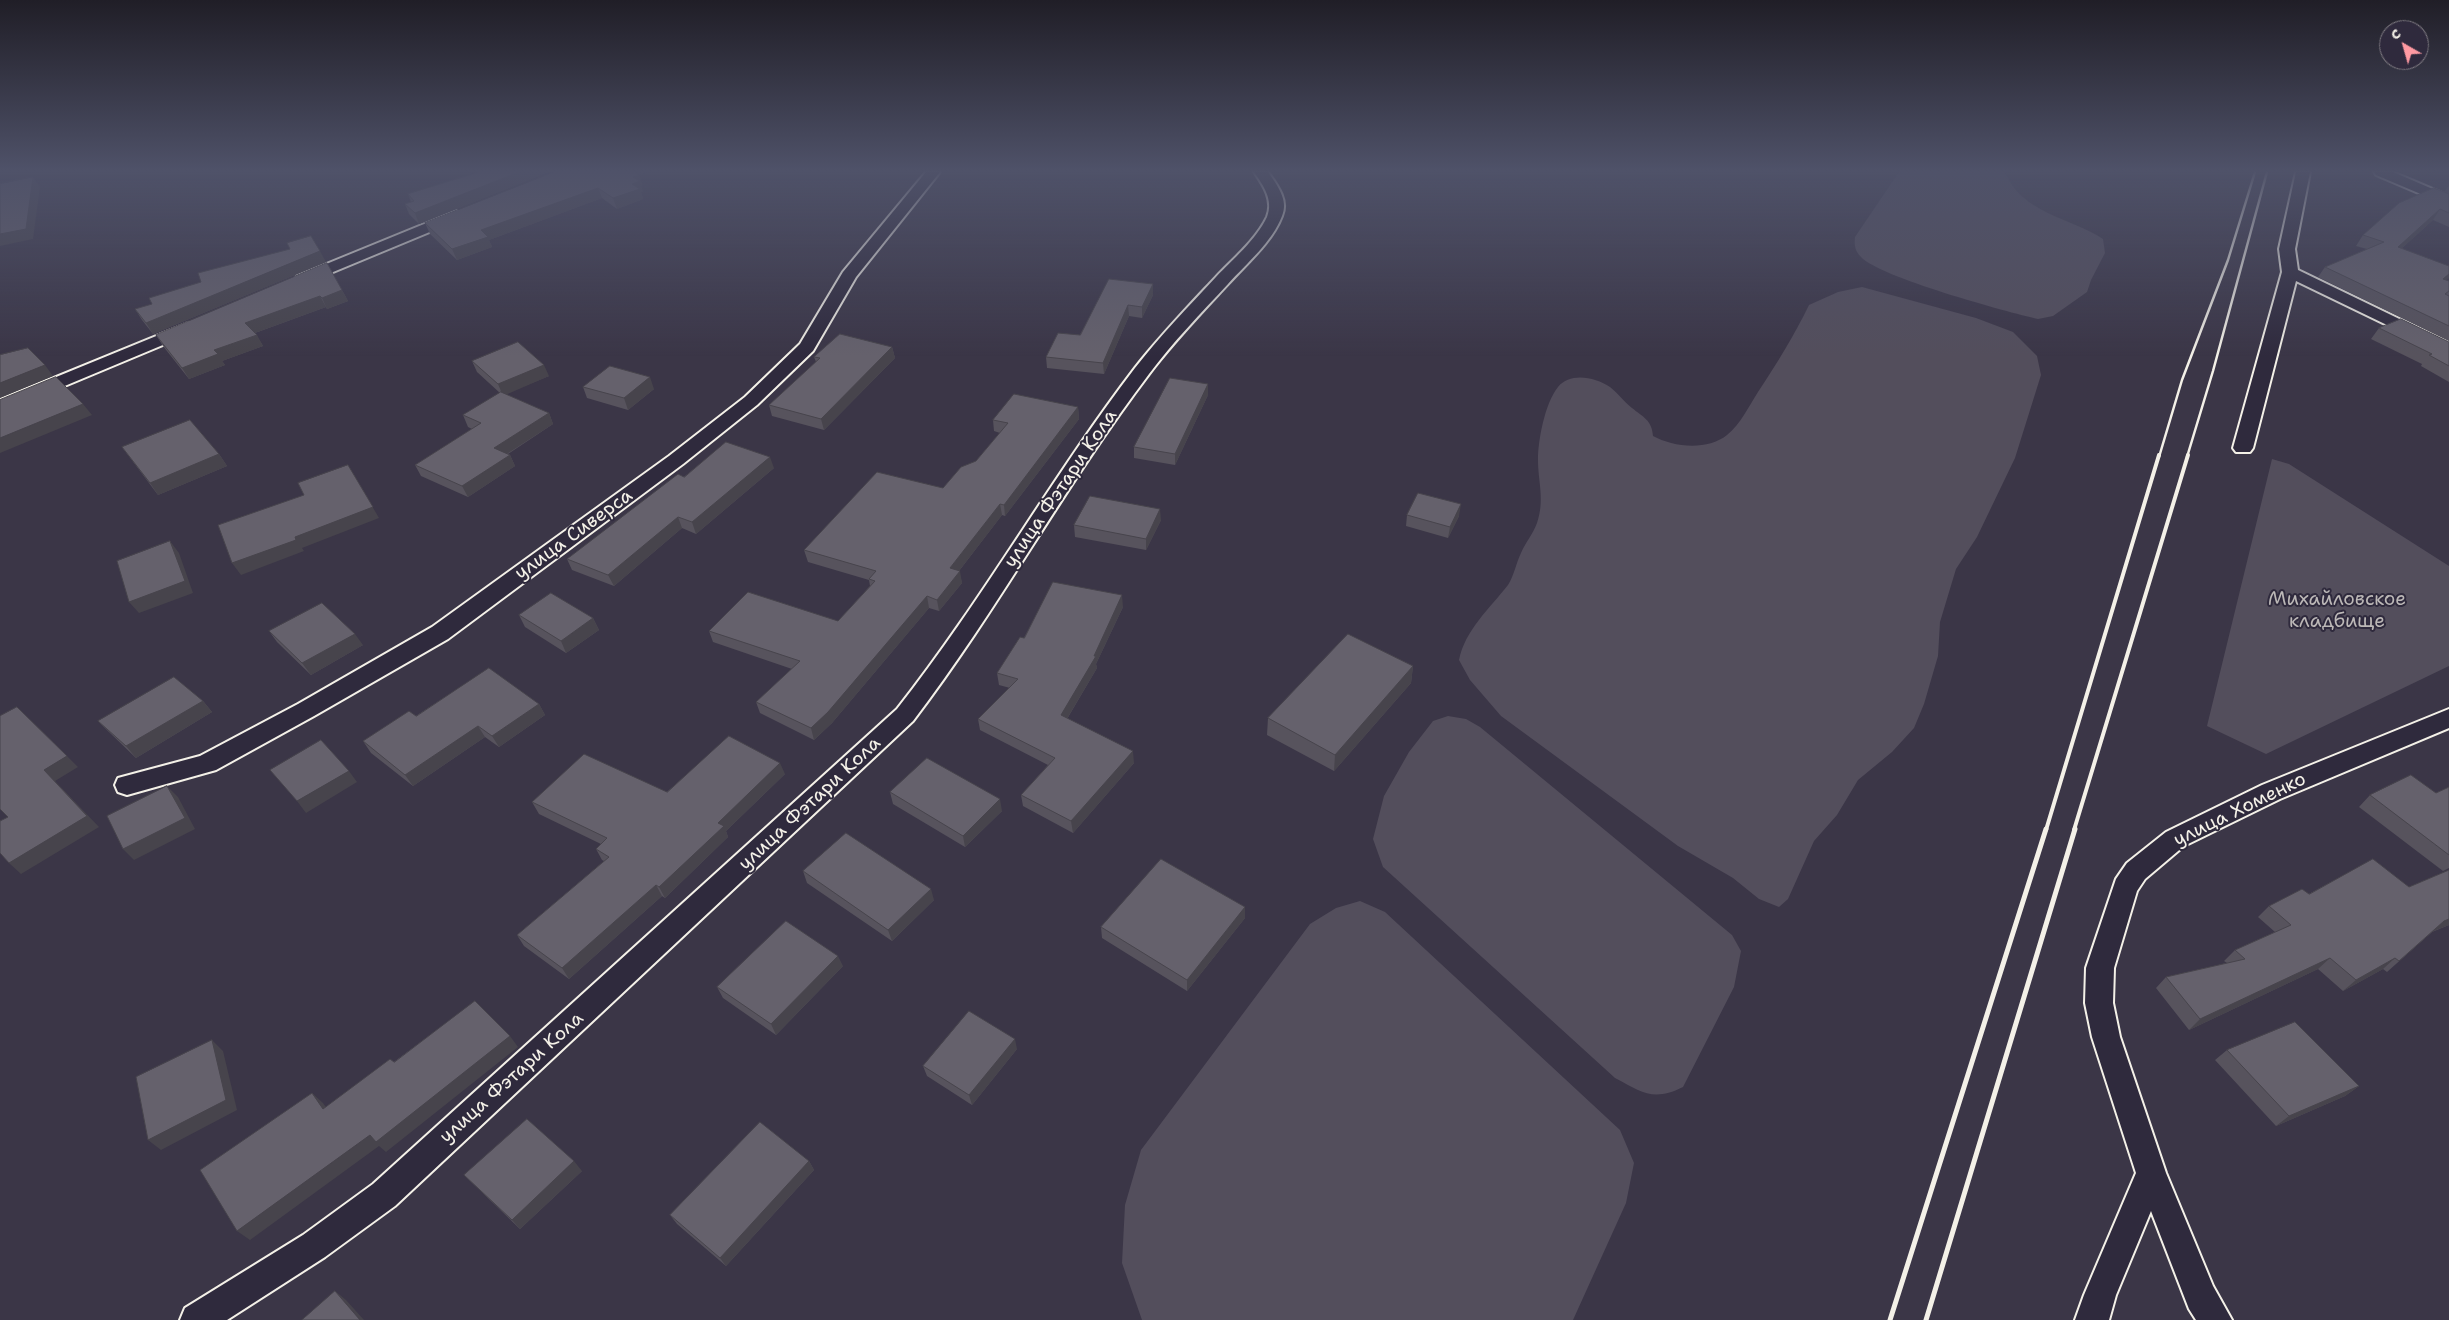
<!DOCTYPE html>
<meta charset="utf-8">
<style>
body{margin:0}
#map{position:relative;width:2449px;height:1320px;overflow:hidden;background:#3b3647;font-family:"Shantell Sans",sans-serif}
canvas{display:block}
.north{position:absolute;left:2379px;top:20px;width:50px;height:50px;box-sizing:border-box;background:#2f2a3d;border:1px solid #7e7a81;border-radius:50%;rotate:322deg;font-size:14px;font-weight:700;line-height:20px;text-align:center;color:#f4f1e8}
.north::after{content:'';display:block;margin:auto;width:18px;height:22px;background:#ff9aa2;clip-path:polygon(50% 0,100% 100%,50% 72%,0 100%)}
</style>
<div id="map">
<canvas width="2449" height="1320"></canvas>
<div class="north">С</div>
</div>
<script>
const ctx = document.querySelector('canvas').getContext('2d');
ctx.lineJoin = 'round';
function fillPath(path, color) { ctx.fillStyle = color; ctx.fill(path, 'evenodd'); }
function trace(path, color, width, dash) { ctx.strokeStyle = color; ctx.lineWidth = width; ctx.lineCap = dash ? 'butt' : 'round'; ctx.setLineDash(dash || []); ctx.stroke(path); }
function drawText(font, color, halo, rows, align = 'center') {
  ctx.font = font + ' "Shantell Sans",sans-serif'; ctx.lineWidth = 4; ctx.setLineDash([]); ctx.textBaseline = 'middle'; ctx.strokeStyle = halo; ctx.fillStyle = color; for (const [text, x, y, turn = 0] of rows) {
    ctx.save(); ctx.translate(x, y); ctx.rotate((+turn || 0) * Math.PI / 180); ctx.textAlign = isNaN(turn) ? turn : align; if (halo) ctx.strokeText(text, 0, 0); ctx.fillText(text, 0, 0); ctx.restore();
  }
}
fillPath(new Path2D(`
 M1899,172H2005C2022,214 2070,217 2103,239L2105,253L2091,280L2087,292L2053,316L2038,319C2007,312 1879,277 1861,257C1855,251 1854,245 1855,237Z
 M1862,287L1976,318L2013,332L2037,356L2041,375L2015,458L1977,537L1956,569L1940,622L1938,656L1924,704L1914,728L1892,752L1858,780L1837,815L1814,841L1788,899L1779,907L1759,899L1733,878L1678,846L1501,716L1470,680L1459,660C1465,630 1490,608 1508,585C1514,576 1516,563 1521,553C1525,543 1533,534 1537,523C1545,500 1538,482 1538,460C1538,440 1545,403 1558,387C1570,372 1595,377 1610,387C1618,393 1624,402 1632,408C1643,417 1652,420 1653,436C1673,447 1707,451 1727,435C1740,425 1749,406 1758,392C1777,363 1794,336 1809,305L1838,292Z
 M2272,459L2289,464L2449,566V666L2266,754L2207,726Z
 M1448,716L1466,719L1480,727L1732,935L1741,951L1734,987L1683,1087C1653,1102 1642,1092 1615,1078L1383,867L1373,839L1384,796L1409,752L1433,721Z
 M1360,901L1385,912L1620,1130L1634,1163L1626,1203L1573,1320H1142L1122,1263L1125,1205L1141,1150L1310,924L1336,908Z`), '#534e5c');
const minor = new Path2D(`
 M926,172H940L856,277L813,351L757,405L683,464L448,639L314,716L216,770L127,795L118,792L115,785L118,778L200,756L298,704L432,627L669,456L745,397L800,344L843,272Z
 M1254,172H1268C1277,185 1289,200 1282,216C1272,242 1247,263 1228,284C1201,313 1173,342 1149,374C1064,486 998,610 913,721L395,1206L325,1257L227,1320H180L185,1308L303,1235L373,1184L897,709C983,600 1051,478 1135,368C1160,336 1188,307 1216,277C1233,259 1256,240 1267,217C1274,200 1263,185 1254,172Z
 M2296,172H2310L2295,249L2298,270L2449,343V355L2296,281L2253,448L2250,452H2236L2233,448L2282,272L2279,249Z
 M2374,172H2393L2449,196V206L2376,175Z
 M456,211L464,216L461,219L309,282H297L295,279L297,276Z
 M188,323L194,324L197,328L194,332L0,413V400Z
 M2449,709V728L2280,799L2184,846L2145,879L2137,891L2114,968L2113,1003L2120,1037L2166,1173L2213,1286L2232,1320H2196L2189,1309L2151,1211L2116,1295L2109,1320H2075L2084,1295L2136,1173L2092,1037L2085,1003L2086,968L2116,879L2127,863L2166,832L2262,785Z`);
trace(minor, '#f4f1e8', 4);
fillPath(minor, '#2f2a3d');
trace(new Path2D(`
 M2159,457L2182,380L2228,260L2255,172
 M2187,457L2213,371L2267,172`), '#f4f1e8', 2.5);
trace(new Path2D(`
 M2046,830L2159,455
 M2074,830L2188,455`), '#f4f1e8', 4);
trace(new Path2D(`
 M1890,1320L2046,829
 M1926,1320L2075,829`), '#f4f1e8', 5);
fillPath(new Path2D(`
 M478,172H549L419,224L409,214L405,204L411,202L408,194Z
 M639,175L642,185L641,186L643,192H641L643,199L617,209L602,198L489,240L492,247L457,260L430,234L425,223Z
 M2449,185V227L2433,220L2402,248L2446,280L2449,281V295L2448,296H2449V341L2318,277L2325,267L2367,249L2356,246L2363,235L2446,193L2444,192Z
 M326,262L153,334L142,320L135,309Z
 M327,263L348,301L327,309L326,307L255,333L263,346L222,361L225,365L189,379L163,346L156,335Z
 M1153,284V295L1142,318L1129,316L1104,374L1047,368L1046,357L1080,335Z
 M2379,328L2449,342V382L2421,366L2422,364L2371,339Z
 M892,347L895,358L824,430L772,416L769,405L816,362L814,357Z
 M472,361L549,376L505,394L549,413L553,424L508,454L510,455L515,466L468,497L421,476L415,465L472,429L468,427L463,415L500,393L477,372Z
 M583,387L654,389L628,410L587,398Z
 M1208,395L1175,465L1134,458V447Z
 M1078,407L1079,419L1005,516L1002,515L959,571L962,583L939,611L929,608L832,723L814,740L760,713L756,702L792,669L713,642L709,631L838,621L870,586L869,580L808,562L804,550L943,488L976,461L1000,433L994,431L993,420Z
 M122,447L219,454L227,466L158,495Z
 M774,468L696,534L682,528L614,586L572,570L567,559L684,477Z
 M1407,515L1459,516L1448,538L1406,526Z
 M1161,520L1146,550L1075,537L1074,525Z
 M1123,607L1096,664L1097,668L1067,719L1134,763L1073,833L1023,806L1021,795L1048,765L980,730L978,719L1010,688L999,685L997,673L1024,638Z
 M519,615L593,618L599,630L566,653L525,627Z
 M269,631L363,645L311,675L277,642Z
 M1413,666L1411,683L1334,771L1267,735L1268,718Z
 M203,701L212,712L136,758L109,732L98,721Z
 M539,704L545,715L499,747L485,737L413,786L371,753L363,741L416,716Z
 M785,774L726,831L728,837L665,898L662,896L569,979L524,946L517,935L604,861L602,860L596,849L601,844L539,814L532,802L667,792Z
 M2449,787V868L2443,871L2359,807L2370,795L2436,793Z
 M890,792L1002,811L965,847L893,804Z
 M2449,870V925L2432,932L2387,972L2383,969L2343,991L2318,969L2189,1030L2156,988L2166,977L2227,963L2224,961L2235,950L2275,932L2258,917L2269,906L2309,894L2409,887Z
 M803,871L934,900L892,941L807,883Z
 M1245,918L1187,991L1102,938L1101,927Z
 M843,966L776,1035L723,998L717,987Z
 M1017,1049L972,1105L927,1076L923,1066Z
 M2227,1050L2359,1086L2345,1096L2276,1126L2215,1060Z
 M809,1161L814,1170L726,1266L677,1224L670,1215Z
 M582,1171L520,1229L464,1175Z`), '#57535d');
fillPath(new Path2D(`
 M519,172H549L419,224L415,213Z
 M630,172H648L639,175L642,185L641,186L643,192H641L643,199L617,209L613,198Z
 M33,177L40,187L33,239L0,246V234Z
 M598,188L602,198L489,240L492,247L457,260L452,249L481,230Z
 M2440,209L2433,220L2391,258L2398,247Z
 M320,251L326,262L153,334L146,323Z
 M2449,274V278L2448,279L2435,290L2443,279Z
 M1153,284V295L1142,318V307Z
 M342,290L348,301L327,309L322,298Z
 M320,296L326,307L252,334L245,323Z
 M1128,305L1129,316L1104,374L1103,363Z
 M257,335L263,346L222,361L225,365L189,379L182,368L214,350Z
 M892,347L895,358L824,430L821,419Z
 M45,365L53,376L0,398V383Z
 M544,365L549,376L503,396L498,384Z
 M650,377L654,389L628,410L624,398Z
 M1208,384V395L1175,465V454Z
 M83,404L92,415L0,453V438Z
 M1078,407L1079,419L1005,516L1004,505Z
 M549,413L553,424L499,459L494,448Z
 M219,454L227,466L158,495L150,483Z
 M510,455L515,466L468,497L462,486Z
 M770,457L774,468L696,534L692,522Z
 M348,465L379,518L302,548L304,551L241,575L232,563L295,537Z
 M1000,504L1002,515L952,580L950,568Z
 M1461,504L1459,516L1448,538L1450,527Z
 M1160,509L1161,520L1146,550V539Z
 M678,517L682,528L614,586L608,575Z
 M170,541L179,553L193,593L139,613L129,602Z
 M960,571L962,583L939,611L937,600Z
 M1122,595L1123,607L1096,664L1097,668L1062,727L1061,715L1094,656Z
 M927,596L929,608L832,723L814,740L811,728Z
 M593,618L599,630L566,653L561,641Z
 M355,634L363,645L311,675L302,663Z
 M1413,666L1411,683L1334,771L1335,755Z
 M203,701L212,712L136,758L126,746Z
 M539,704L545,715L499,747L492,736Z
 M478,726L485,737L413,786L405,775Z
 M1133,751L1134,763L1073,833L1071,821Z
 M67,756L78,767L55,781L99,827L21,874L9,863L44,770Z
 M780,763L785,774L726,831L728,837L665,898L659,887L718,823Z
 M349,771L357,782L306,813L297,801Z
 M167,786L178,797L195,829L134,860L123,849Z
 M1000,799L1002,811L965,847L963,836Z
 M656,885L662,896L569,979L562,968Z
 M931,889L934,900L892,941L888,930Z
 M1245,907V918L1187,991V980Z
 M2449,919V925L2431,932L2444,921Z
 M838,956L843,966L776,1035L771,1024Z
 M2330,958L2318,969L2189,1030L2200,1019Z
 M2395,958L2383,969L2343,991L2356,980Z
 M510,1036L518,1047L386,1152L379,1146L250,1240L237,1231L370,1135Z
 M1015,1039L1017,1049L972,1105L969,1095Z
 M212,1040L223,1051L237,1110L161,1150L148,1140Z
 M2359,1086L2345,1096L2276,1126L2289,1116Z
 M312,1093L323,1103L334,1119L323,1109Z
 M574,1161L582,1171L520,1229L512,1220Z
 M809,1161L814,1170L726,1266L720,1258Z
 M335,1291L346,1300L364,1320H360Z`), '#47444c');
const building = new Path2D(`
 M480,172H519L415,213L405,204L414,201L408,194Z
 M554,172H634L639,175L633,177L640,181L632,184L640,189L613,198L598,188L481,230L488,237L452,249L425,223Z
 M33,177L26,229L0,234V184Z
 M2434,188L2449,194V213L2440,209L2398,247L2449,266V274L2443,279L2449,281V291L2445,294L2449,296V326L2325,267L2384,242L2363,235L2399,203Z
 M311,236L320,251L146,323L135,309L152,304L149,298L201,282L198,273L290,249L287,243Z
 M327,263L342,290L322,298L320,296L245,323L257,335L214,350L218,354L182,368L156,335Z
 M1109,279L1153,284L1142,307L1128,305L1103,363L1046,357L1058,333L1080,335Z
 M2401,319L2449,342V366L2429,355L2432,354L2379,328Z
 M840,334L892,347L821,419L769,405L820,358L814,357Z
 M518,342L544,365L498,384L472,361Z
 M28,348L45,365L0,383V355Z
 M610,366L650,377L624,398L583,387Z
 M56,377L83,404L0,438V400Z
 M1170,378L1208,384L1175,454L1134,447Z
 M501,392L549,413L494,448L510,455L462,486L415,465L481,423L463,415Z
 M1014,394L1078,407L1004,505L1000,504L950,568L960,571L937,600L927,596L828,712L811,728L756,702L800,661L709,631L748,592L838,621L875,581L869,579L876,571L804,550L877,472L943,488L961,467L976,461L1008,423L993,420Z
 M190,420L219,454L150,483L122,447Z
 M726,442L770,457L692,522L678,517L608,575L567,559L678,474L684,477Z
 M348,465L373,507L295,537L296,540L232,563L218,525L304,495L298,483Z
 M1418,493L1461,504L1450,527L1407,515Z
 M1090,496L1160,509L1146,539L1074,525Z
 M170,541L185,581L129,602L117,561Z
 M1053,582L1122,595L1094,656H1096L1061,715L1133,751L1071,821L1021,795L1055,758L978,719L1018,679L997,673L1020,637L1024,638Z
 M551,593L593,618L561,641L519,615Z
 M322,603L355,634L302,663L269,631Z
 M1348,634L1413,666L1335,755L1268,718Z
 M489,668L539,704L492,736L478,726L405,775L363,741L409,711L416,716Z
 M174,677L203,701L126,746L98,721Z
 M17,707L67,756L44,770L87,816L9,863L0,853V821L8,817L0,809V716Z
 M729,736L780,763L718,823L724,826L659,887L656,885L562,968L517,935L609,857L596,849L607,838L532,802L584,754L667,792Z
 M321,740L349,771L297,801L270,770Z
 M927,758L1000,799L963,836L890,792Z
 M2411,775L2436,793L2449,787V855L2370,795Z
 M167,786L185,818L123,849L107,816Z
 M846,833L931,889L888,930L803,871Z
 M1161,859L1245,907L1187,980L1101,927Z
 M2373,859L2409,887L2449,870V919L2444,921L2399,961L2395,958L2356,980L2330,958L2200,1019L2166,977L2245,959L2235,950L2291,925L2269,906L2302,889L2309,894Z
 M786,921L838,956L771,1024L717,987Z
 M475,1001L510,1036L376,1142L370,1135L237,1231L200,1170L312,1093L323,1109L390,1059L394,1062Z
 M969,1011L1015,1039L969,1095L923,1066Z
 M2295,1022L2359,1086L2289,1116L2227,1050Z
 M212,1040L226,1100L148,1140L136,1077Z
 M527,1119L574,1161L512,1220L464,1175Z
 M760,1122L809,1161L720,1258L670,1215Z
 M335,1291L360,1320H302Z`);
fillPath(building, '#65616c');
trace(building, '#47444c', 1);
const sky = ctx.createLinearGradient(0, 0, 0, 356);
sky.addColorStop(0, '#201e27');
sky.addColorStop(0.48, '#4f5269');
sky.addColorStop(1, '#4f526900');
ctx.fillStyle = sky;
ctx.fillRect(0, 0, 2449, 356);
drawText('19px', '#f4f1e8', '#2f2a3d', [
 ["улица Фэтари Кола",1061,489,-56],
 ["улица Сиверса",574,535,-36],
 ["улица Фэтари Кола",810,804,-43],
 ["улица Хоменко",2240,810,-26],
 ["улица Фэтари Кола",512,1078,-42]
]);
drawText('19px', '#bcb8b7', '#2f2a3d', [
 ["Михайловское",2337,600],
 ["кладбище",2337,622]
]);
</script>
